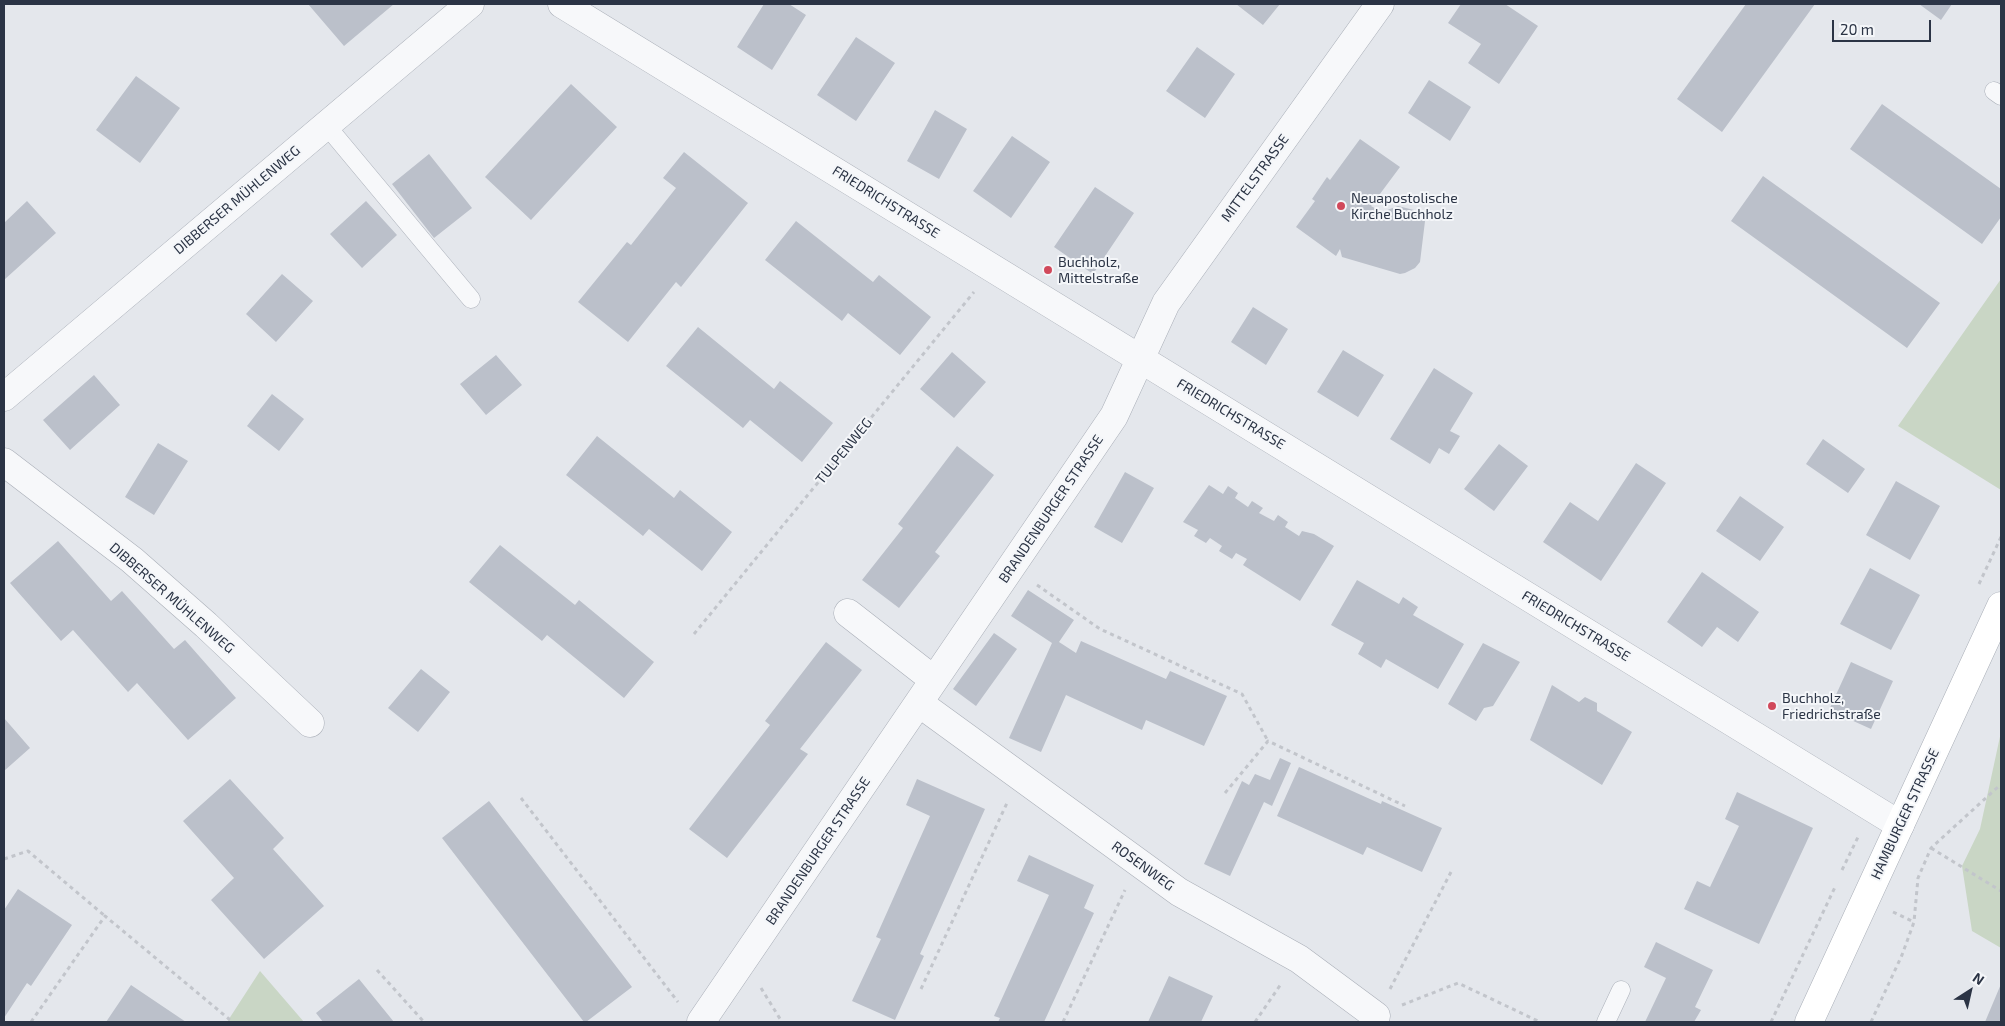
<!DOCTYPE html>
<meta charset="utf-8">
<style>
body{margin:0}
#map{position:relative;width:2005px;height:1026px;overflow:hidden;background:#e4e7ec;font-family:"Exo 2",sans-serif}
canvas{display:block}
.frame{position:absolute;inset:0;border:5px solid #2b3445;pointer-events:none}
.north{position:absolute;left:1945px;top:966px;width:50px;height:50px;-webkit-text-stroke:4px #f4f6f9;paint-order:stroke;rotate:35deg;font-size:14px;font-weight:700;line-height:20px;text-align:center;color:#2b3445}
.north::after{content:'';display:block;margin:auto;width:18px;height:22px;background:#2b3445;clip-path:polygon(50% 0,100% 100%,50% 72%,0 100%)}
.scale{position:absolute;left:1832px;top:20px;width:99px;height:22px;box-sizing:border-box;border:2px solid #2b3445;border-top:0;padding-left:6px;font-size:15px;line-height:18px;white-space:nowrap;color:#2b3445;-webkit-text-stroke:4px #f4f6f9;paint-order:stroke}
</style>
<div id="map">
<canvas width="2005" height="1026"></canvas>
<div class="frame"></div>
<div class="north">N</div>
<div class="scale">20 m</div>
</div>
<script>
const ctx = document.querySelector('canvas').getContext('2d');
ctx.lineJoin = 'round';
function fillPath(path, color) { ctx.fillStyle = color; ctx.fill(path, 'evenodd'); }
function trace(path, color, width, dash) { ctx.strokeStyle = color; ctx.lineWidth = width; ctx.lineCap = dash ? 'butt' : 'round'; ctx.setLineDash(dash || []); ctx.stroke(path); }
function drawText(font, color, halo, rows, align = 'center') {
  ctx.font = font + ' "Exo 2",sans-serif'; ctx.lineWidth = 4; ctx.setLineDash([]); ctx.textBaseline = 'middle'; ctx.strokeStyle = halo; ctx.fillStyle = color; for (const [text, x, y, turn = 0] of rows) {
    ctx.save(); ctx.translate(x, y); ctx.rotate((+turn || 0) * Math.PI / 180); ctx.textAlign = isNaN(turn) ? turn : align; if (halo) ctx.strokeText(text, 0, 0); ctx.fillText(text, 0, 0); ctx.restore();
  }
}
fillPath(new Path2D(`
 M2001,279V490L1898,426Z
 M2001,732V948L1972,931L1962,866L1980,829Z
 M260,971L304,1022H227Z`), '#c9d6c5');
fillPath(new Path2D(`
 M308,4H394L344,46Z
 M764,4H789L806,15L772,70L737,47Z
 M1236,4H1280L1263,25Z
 M1461,4H1505L1538,26L1499,84L1468,63L1481,44L1448,23Z
 M1746,4H1815L1722,132L1677,99Z
 M1919,4H1952L1941,20Z
 M856,37L895,63L856,121L817,95Z
 M1197,47L1235,74L1205,118L1166,91Z
 M136,76L180,108L140,163L96,130Z
 M1429,80L1471,107L1450,141L1408,113Z
 M571,84L617,127L531,220L485,177Z
 M1882,104L2001,189V217L1982,244L1850,149Z
 M935,110L967,129L939,179L907,161Z
 M1012,136L1050,162L1011,218L973,191Z
 M1360,139L1400,167L1371,206L1382,212L1398,206L1426,213L1420,262L1415,268L1405,273L1400,274L1342,257L1340,249L1336,256L1296,227L1315,201L1312,199L1327,177L1330,180Z
 M684,152L748,203L681,287L676,282L628,342L578,302L627,242L631,245L676,188L663,178Z
 M429,154L472,208L434,238L392,184Z
 M1763,176L1940,303L1907,348L1731,221Z
 M1095,187L1134,213L1093,274L1054,247Z
 M27,201L56,233L4,280V223Z
 M366,201L397,235L362,268L330,234Z
 M796,221L873,282L879,275L931,317L900,355L848,313L842,321L765,260Z
 M282,274L313,301L276,342L246,314Z
 M1253,307L1288,329L1266,365L1231,342Z
 M698,327L774,389L780,381L833,423L802,462L750,420L743,428L666,366Z
 M1343,350L1384,375L1358,417L1317,392Z
 M952,352L986,382L954,418L920,389Z
 M496,355L522,385L486,415L460,384Z
 M1434,368L1473,393L1450,431L1460,436L1449,454L1439,448L1430,464L1390,439Z
 M94,375L120,405L70,450L43,420Z
 M272,394L304,419L279,451L247,426Z
 M597,436L674,498L680,490L732,532L702,571L649,529L643,536L566,475Z
 M1823,439L1865,469L1848,493L1806,464Z
 M158,443L188,461L154,515L125,497Z
 M1499,444L1528,466L1494,511L1464,489Z
 M957,446L994,475L935,552L940,556L899,608L862,580L903,528L898,524Z
 M1636,463L1666,483L1601,581L1543,542L1570,502L1598,521Z
 M1125,472L1154,488L1122,543L1094,527Z
 M1896,481L1940,506L1910,560L1866,535Z
 M1209,485L1223,494L1228,486L1238,493L1235,498L1248,507L1252,501L1263,508L1259,513L1274,521L1278,515L1288,522L1285,527L1299,536L1302,531L1314,534L1334,546L1300,601L1243,565L1247,559L1236,553L1232,559L1219,551L1222,546L1210,538L1206,543L1194,536L1198,530L1183,522Z
 M1740,496L1784,527L1760,561L1716,531Z
 M58,541L111,601L122,591L174,649L185,640L236,698L188,740L137,683L128,692L73,630L61,641L10,583Z
 M500,545L575,605L579,600L654,662L624,698L547,635L542,641L469,582Z
 M1870,568L1920,595L1891,650L1840,624Z
 M1702,572L1759,612L1738,642L1717,627L1702,647L1667,622Z
 M1357,580L1399,604L1403,597L1418,607L1413,615L1464,644L1438,689L1386,659L1381,668L1358,654L1364,643L1331,625Z
 M1028,590L1074,620L1059,642L1076,653L1081,641L1166,679L1170,671L1227,696L1204,746L1146,720L1142,730L1066,695L1041,752L1009,738L1052,643L1011,616Z
 M994,633L1017,649L976,706L953,689Z
 M826,642L862,670L800,749L808,754L727,858L689,829L770,725L765,721Z
 M1483,643L1520,662L1493,706L1484,708L1476,721L1448,704Z
 M1851,662L1893,681L1871,729L1829,710Z
 M421,669L450,692L418,732L388,708Z
 M1552,685L1579,702L1585,697L1597,703V711L1632,732L1602,785L1530,740Z
 M4,718L30,748L4,771Z
 M1280,758L1291,763L1272,806L1264,802L1230,876L1204,864L1242,781L1249,785L1255,774L1270,780Z
 M1299,767L1381,804L1382,801L1442,828L1422,872L1367,847L1363,855L1277,816Z
 M230,779L284,838L273,849L324,906L264,959L211,900L234,878L183,821Z
 M917,779L985,809L920,954L924,956L895,1020L852,1001L881,939L876,937L930,816L906,805Z
 M1737,792L1813,828L1759,944L1684,909L1697,881L1710,887L1739,826L1725,819Z
 M489,801L632,987L586,1022H584L442,838Z
 M1029,855L1094,885L1084,908L1094,913L1044,1022H998L1000,1018L994,1016L1049,895L1017,881Z
 M18,889L72,925L31,986L27,983L4,1018V910Z
 M1656,942L1713,970L1695,1007L1701,1010L1694,1022H1645L1666,978L1644,967Z
 M1169,976L1213,996L1201,1022H1148Z
 M359,979L394,1022H323L316,1013Z
 M2001,984V1022H1985Z
 M131,985L186,1022H106Z`), '#bbc0ca');
const service = new Path2D(`
 M1994,91L2001,96
 M326,125L471,299
 M1606,1022L1621,990`);
const minor = new Path2D(`
 M562,4L1900,825
 M4,397L470,4
 M4,462L132,560L206,625L310,723
 M848,613L934,680
 M919,703L1179,892L1299,959L1376,1016
 M701,1022L1114,416L1166,303L1380,4`);
const secondary = new Path2D(`
 M1809,1022L2001,606`);
trace(service, '#a9aeb7', 19);
trace(minor, '#a9aeb7', 29);
trace(secondary, '#a9aeb7', 29);
trace(new Path2D(`
 M1979,584L2001,537
 M1037,585L1100,629L1242,694L1268,741
 M694,634L974,292
 M1225,793L1268,741L1405,806
 M521,798L678,1002
 M1931,848L2001,891
 M4,859L28,851L105,916
 M1842,870L1859,835
 M1893,912L1914,922
 M377,970L424,1022
 M761,988L782,1022
 M921,989L1007,803
 M1390,989L1451,872
 M1402,1005L1458,983L1540,1022
 M31,1022L105,916L229,1019L227,1022
 M1063,1022L1125,890
 M1255,1022L1281,984
 M1771,1022L1836,885
 M1871,1022L1902,955L1914,922L1918,878L1931,848L1999,786L2001,788`), '#c2c5cb', 3, [4, 4]);
trace(service, '#f7f8fa', 18);
trace(minor, '#f7f8fa', 28);
trace(secondary, '#fff', 28);
for (const [x, y, r, color] of [
 [1341,206,5,"#d1495b"],
 [1048,270,5,"#d1495b"],
 [1772,706,5,"#d1495b"]
]) { const dot = new Path2D(); dot.arc(x, y, r, 0, 2 * Math.PI); ctx.fillStyle = color; ctx.fill(dot); trace(dot, '#f4f6f9', 2); }
drawText('14px', '#2b3445', '#f4f6f9', [
 ["MITTELSTRASSE",1255,178,-54],
 ["DIBBERSER MÜHLENWEG",237,200,-40],
 ["FRIEDRICHSTRASSE",886,202,32],
 ["FRIEDRICHSTRASSE",1231,414,31],
 ["TULPENWEG",844,451,-51],
 ["BRANDENBURGER STRASSE",1051,509,-56],
 ["DIBBERSER MÜHLENWEG",172,598,41],
 ["FRIEDRICHSTRASSE",1576,626,31],
 ["HAMBURGER STRASSE",1905,814,-65],
 ["BRANDENBURGER STRASSE",818,851,-56],
 ["ROSENWEG",1143,866,36]
]);
drawText('14px', '#2b3445', '#f4f6f9', [
 ["Neuapostolische",1351,198],
 ["Kirche Buchholz",1351,214],
 ["Buchholz,",1058,262],
 ["Mittelstraße",1058,278],
 ["Buchholz,",1782,698],
 ["Friedrichstraße",1782,714]
], 'left');
</script>
